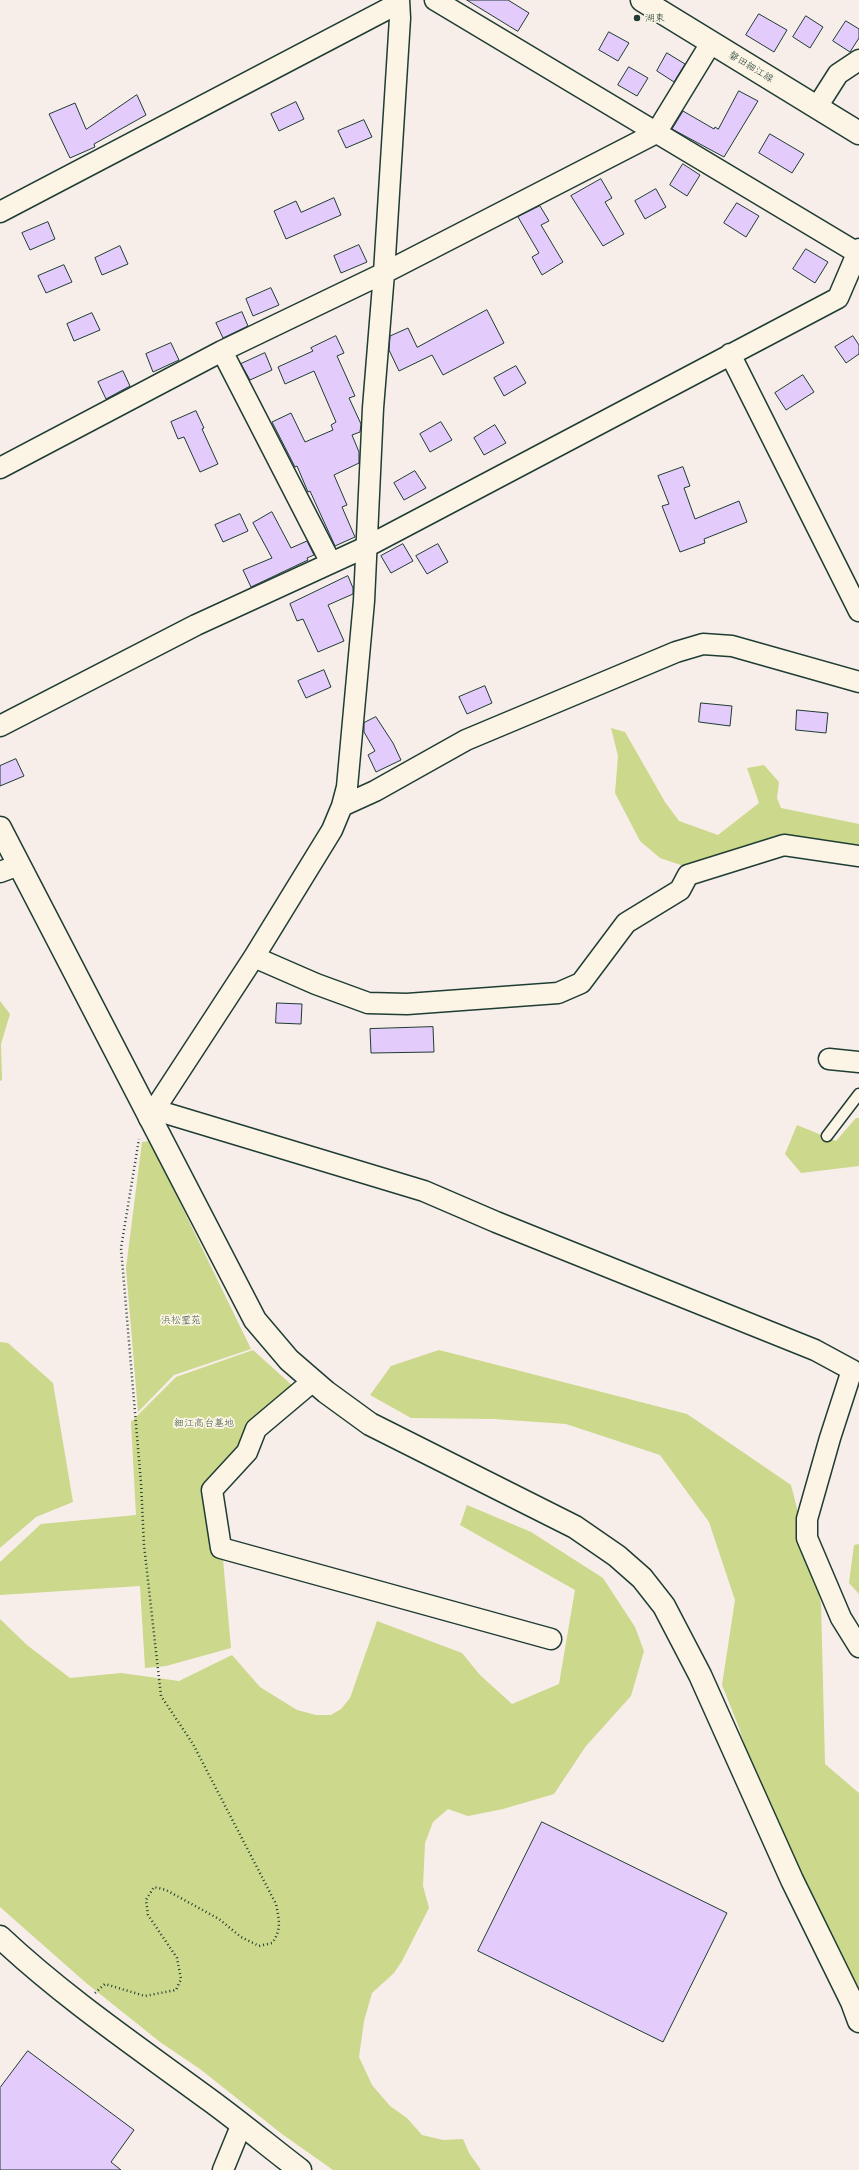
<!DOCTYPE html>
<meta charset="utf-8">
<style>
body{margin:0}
canvas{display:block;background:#f7ede9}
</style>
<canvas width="859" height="2170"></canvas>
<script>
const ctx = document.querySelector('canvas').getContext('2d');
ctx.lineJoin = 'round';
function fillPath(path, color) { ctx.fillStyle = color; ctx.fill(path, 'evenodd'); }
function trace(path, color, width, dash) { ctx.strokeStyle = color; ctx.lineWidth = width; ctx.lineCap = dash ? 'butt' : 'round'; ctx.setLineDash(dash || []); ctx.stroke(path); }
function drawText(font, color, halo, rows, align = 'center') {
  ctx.font = font + ' Delius,"Klee One",sans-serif'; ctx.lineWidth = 3.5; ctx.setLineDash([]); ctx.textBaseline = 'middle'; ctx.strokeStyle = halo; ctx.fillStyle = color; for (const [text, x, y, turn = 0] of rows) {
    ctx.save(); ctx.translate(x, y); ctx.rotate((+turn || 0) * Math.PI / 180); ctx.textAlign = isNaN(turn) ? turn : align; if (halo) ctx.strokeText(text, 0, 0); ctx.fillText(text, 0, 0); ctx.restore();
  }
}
fillPath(new Path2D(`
 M611,728L625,732L665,802L679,821L718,835L759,803L747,768L764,765L779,782L777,798L781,808L859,824V851L765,840L690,868L660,858L640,841L615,793L618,756Z
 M0,1001L10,1014L1,1044L2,1080L0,1081Z
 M856,1118H859V1166L801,1173L785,1154L797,1125L836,1141Z
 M150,1141L251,1349L174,1375L138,1412L126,1268L142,1142Z
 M0,1342L8,1343L53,1383L73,1502L36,1517L0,1548Z
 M253,1350L305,1397L256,1433L216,1482L231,1648L166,1666L145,1668L140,1586L0,1595V1562L41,1524L136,1515L131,1422L176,1377Z
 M439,1350L687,1414L791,1485L821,1603L825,1764L859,1793V2026L783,1860L738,1725L722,1685L735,1600L709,1522L660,1455L566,1424L494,1419L411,1418L370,1395L391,1366Z
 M467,1505L531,1532L603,1578L635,1627L644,1651L631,1696L586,1746L554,1794L503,1809L468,1816L448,1809L433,1822L425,1843L423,1886L429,1908L402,1961L394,1973L372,1993L364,2021L359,2057L372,2085L390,2106L407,2118L422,2135L443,2140L463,2139L469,2153L481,2170H333L282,2134L200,2069L160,2042L85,1982L0,1907V1619L27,1645L70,1678L121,1673L179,1681L232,1655L260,1687L297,1710L316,1715H331L341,1709L350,1698L377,1621L462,1653L480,1675L512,1704L559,1684L575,1590L460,1525Z
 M859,1544V1594L849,1583L854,1545Z`), '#ccd88b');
const building = new Path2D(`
 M467,0H508L529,13L518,31Z
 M759,14L787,30L774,52L746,35Z
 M806,16L823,27L810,48L793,37Z
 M846,21L859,29V38L850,52L833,41Z
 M609,32L629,43L618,61L599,50Z
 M667,53L685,64L674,82L657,71Z
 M629,67L648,78L637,96L618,85Z
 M739,91L758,101L724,157L672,129L683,111L714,129L715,127L718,129Z
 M137,95L146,115L94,144L95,147L70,158L49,114L75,103L86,129Z
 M296,102L304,119L279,131L271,114Z
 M364,120L372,137L346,148L338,131Z
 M770,134L804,154L792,173L759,153Z
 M683,164L700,175L687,196L670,185Z
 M601,179L612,198L605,202L624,234L603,246L571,196Z
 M656,189L666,207L645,219L635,201Z
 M334,198L341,215L286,239L274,211L296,201L301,212Z
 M737,203L759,216L746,237L724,223Z
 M540,206L549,221L541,225L563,262L542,275L532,257L539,253L518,217Z
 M48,222L55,239L30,250L22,233Z
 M359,245L367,262L341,273L334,256Z
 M120,246L128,264L102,275L95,258Z
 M806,249L828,262L815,283L793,269Z
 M64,265L72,282L46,293L38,276Z
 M271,288L279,305L253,316L246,299Z
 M487,310L504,343L443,375L432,355L399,371L389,350L390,336L408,328L417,347Z
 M242,312L248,326L223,338L216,323Z
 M92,313L100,330L74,341L67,324Z
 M336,336L344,353L337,356L355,396L349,398L361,424L360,432L352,435L359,452V463L334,475L347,505L342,507L355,537L335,546L310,491L308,492L297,466L295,467L272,422L291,413L305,442L333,430L331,425L336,422L314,371L285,384L278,367L313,351L311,348Z
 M853,336L859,345V354L846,363L835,347Z
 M171,343L179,360L153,372L146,354Z
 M265,353L272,370L250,380L241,364Z
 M516,366L526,383L504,396L494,378Z
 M123,371L130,386L106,399L98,382Z
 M803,375L814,392L786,410L775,393Z
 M196,411L204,428L202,429L218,464L200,472L184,437L178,439L171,422Z
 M441,422L452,440L430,452L420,434Z
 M495,425L506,443L484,455L474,438Z
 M683,467L690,486L684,488L695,519L739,501L747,522L704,539L705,543L680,552L662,506L669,504L658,476Z
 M415,471L426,488L404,500L394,483Z
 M272,512L291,548L307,541L314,555L307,558L308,560L251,587L243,570L272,558L253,523Z
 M240,514L248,531L223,542L215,525Z
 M403,544L413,561L391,573L381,556Z
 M438,544L448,562L427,574L416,556Z
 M348,576L353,588V594L328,605L344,641L318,652L303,619L297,621L290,604Z
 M324,670L331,687L306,698L298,681Z
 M485,686L492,703L467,714L459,697Z
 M701,703L732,706L730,726L699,722Z
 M797,710L828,713L826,733L796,730Z
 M376,717L393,743L401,760L376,772L368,755L375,751L364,732V723Z
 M16,759L24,776L0,786V766Z
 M277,1003L302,1004L301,1024L276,1023Z
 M433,1027L434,1052L371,1053L370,1029Z
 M542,1822L727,1913L663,2042L478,1951Z
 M28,2051L134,2130L111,2162L121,2170H0V2088Z`);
fillPath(building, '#e3cbfb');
trace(building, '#1f3d34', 1);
const service = new Path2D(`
 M827,1136L859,1094`);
const minor = new Path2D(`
 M435,0L859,254
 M817,107L838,74L859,60
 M0,212L399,3
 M222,351L331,563
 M730,354L859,611
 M0,468L222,351L384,273L656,133L711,43
 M0,726L196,625L366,547L838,298L859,249
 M342,806L347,787L364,601L373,408L384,273L400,18L399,0
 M0,872L19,865
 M254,957L316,984L368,1003L407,1004L558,993L581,983L626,923L680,890L688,875L784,845L859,856
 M829,1059L859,1062
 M149,1118L162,1112L424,1191L496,1222L815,1350L852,1370L830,1438L807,1519V1538L841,1618L859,1647
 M149,1118L254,957L332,830L342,806L375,791L466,740L676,652L703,644L732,646L859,682
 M313,1381L256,1429L247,1452L212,1490L221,1548L551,1639
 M223,2170L241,2126`);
const tertiary = new Path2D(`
 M0,828L255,1320L289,1360L326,1392L370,1424L575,1527L617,1556L642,1578L664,1606L700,1675L792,1880L852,2002L859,2021
 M0,1937C65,1998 139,2048 211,2101C241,2123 270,2147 300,2170`);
const secondary = new Path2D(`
 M642,0L859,133`);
trace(service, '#1f3d34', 13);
trace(minor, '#1f3d34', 23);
trace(tertiary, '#1f3d34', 25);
trace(secondary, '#1f3d34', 25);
trace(new Path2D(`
 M95,1993L105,1984L145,1996L176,1990L181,1979L177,1958L148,1915L146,1900L154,1887L166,1890L219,1919L241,1937L259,1946L272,1943C282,1930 279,1919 276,1904L193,1744L161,1696L144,1545L141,1483L121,1248L139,1139`), '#1f3d34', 2.5, [1, 3]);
trace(service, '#fcf5e5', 10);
trace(minor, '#fcf5e5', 20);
trace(tertiary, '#fcf5e5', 22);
trace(secondary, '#fcf5e5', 22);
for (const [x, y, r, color] of [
 [637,18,4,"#1f3d34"]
]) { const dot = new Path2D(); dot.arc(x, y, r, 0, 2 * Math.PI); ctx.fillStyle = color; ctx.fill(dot); trace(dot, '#fcf5e5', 1.5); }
drawText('10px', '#1f3d34', '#fcf5e5', [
 ["湖東",645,18]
], 'left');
drawText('10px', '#1f3d34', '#fcf5e5', [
 ["磐田細江線",751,67,31]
]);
drawText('10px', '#425c45', '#fcf5e5', [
 ["浜松霊苑",181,1320],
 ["細江高台墓地",204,1423]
]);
</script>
